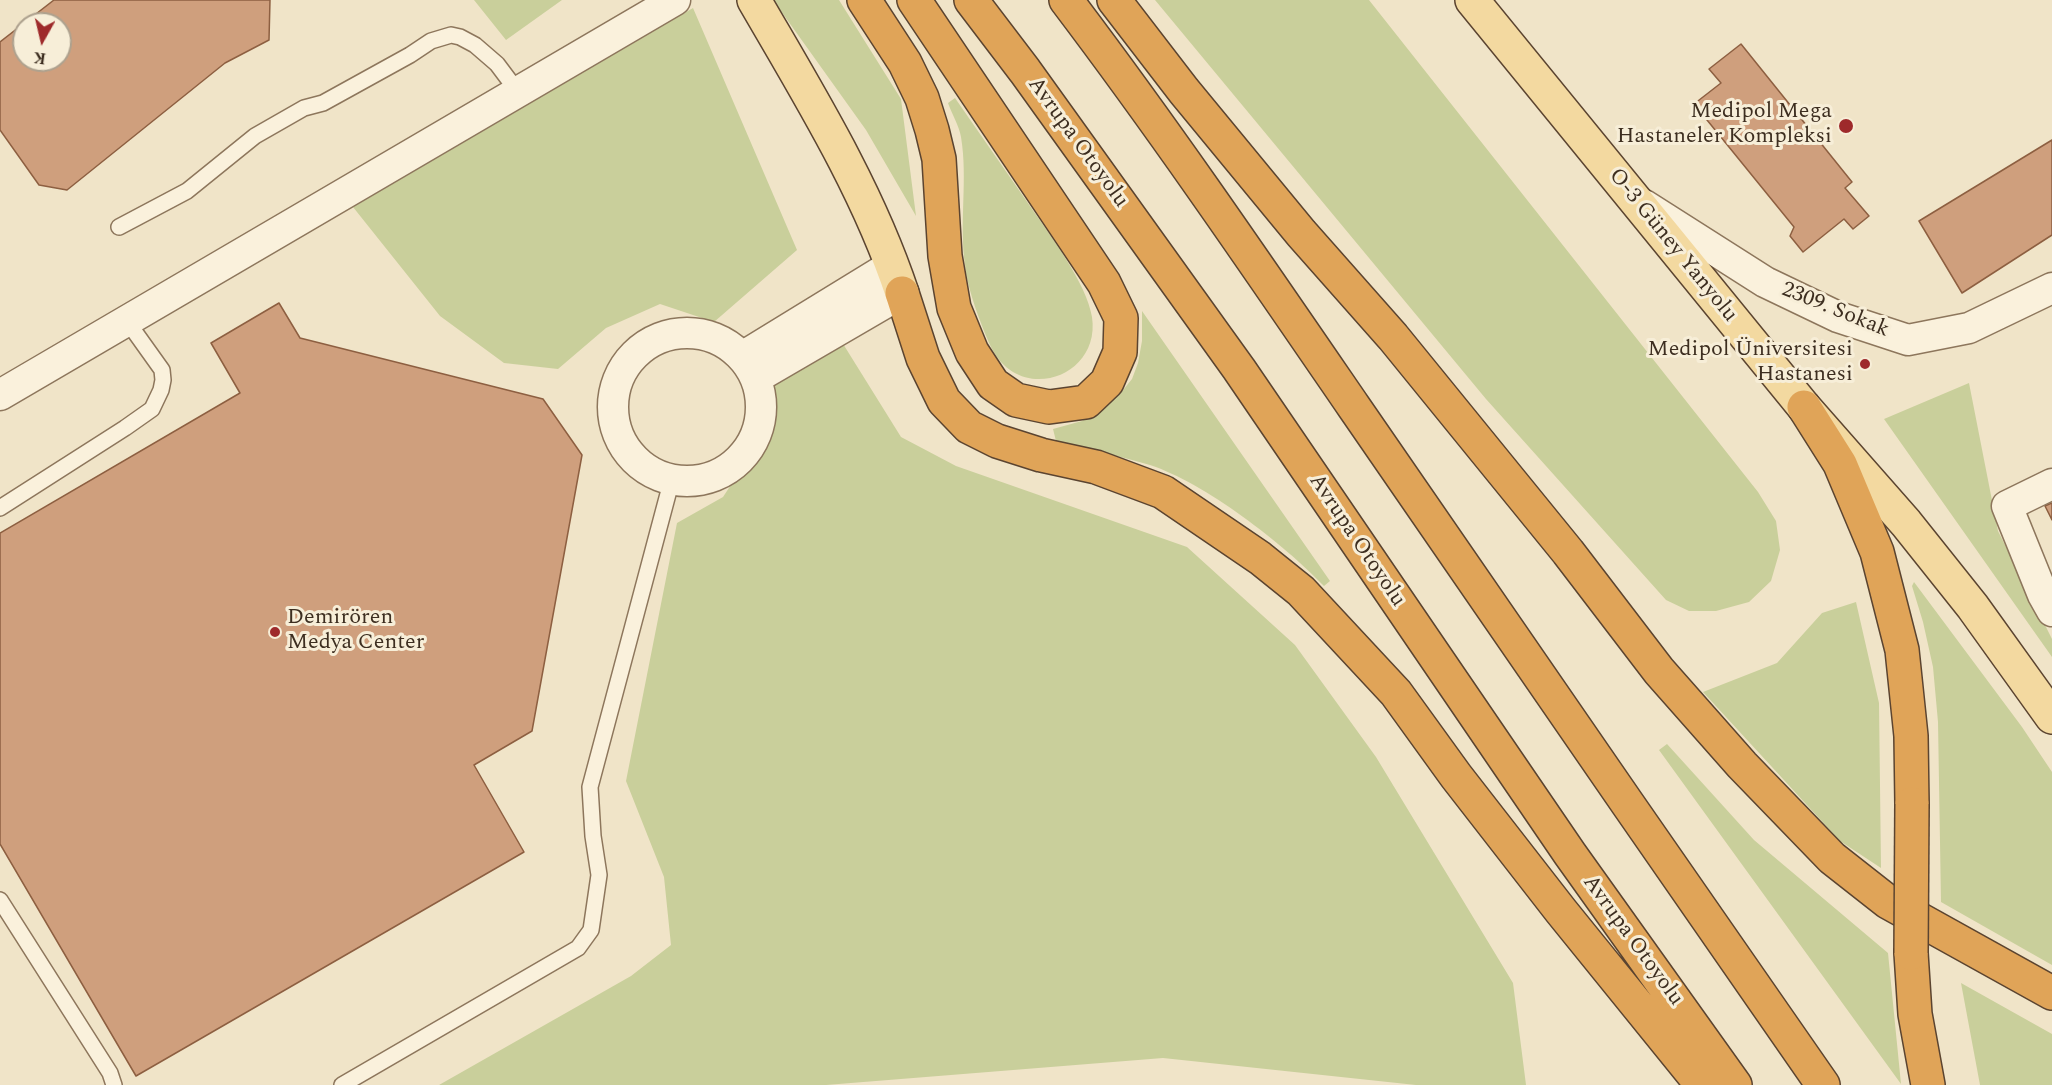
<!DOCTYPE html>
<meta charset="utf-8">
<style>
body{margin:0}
#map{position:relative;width:2052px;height:1085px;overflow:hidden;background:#f0e4c8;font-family:Spectral,serif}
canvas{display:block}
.north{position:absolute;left:12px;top:12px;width:60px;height:60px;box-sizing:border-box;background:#f7eed8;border:2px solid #ada18e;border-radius:50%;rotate:188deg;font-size:16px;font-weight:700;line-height:24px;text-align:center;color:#3d2e20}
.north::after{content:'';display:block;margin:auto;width:21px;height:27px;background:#9e2a2b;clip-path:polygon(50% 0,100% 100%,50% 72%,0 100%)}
</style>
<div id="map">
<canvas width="2052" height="1085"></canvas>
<div class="north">K</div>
</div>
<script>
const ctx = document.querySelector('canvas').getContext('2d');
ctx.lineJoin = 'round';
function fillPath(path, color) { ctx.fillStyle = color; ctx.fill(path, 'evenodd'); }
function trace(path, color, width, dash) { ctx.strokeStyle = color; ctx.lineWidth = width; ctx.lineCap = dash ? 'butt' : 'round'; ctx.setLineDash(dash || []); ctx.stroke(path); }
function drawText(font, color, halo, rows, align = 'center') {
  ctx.font = font + ' Spectral,serif'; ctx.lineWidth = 6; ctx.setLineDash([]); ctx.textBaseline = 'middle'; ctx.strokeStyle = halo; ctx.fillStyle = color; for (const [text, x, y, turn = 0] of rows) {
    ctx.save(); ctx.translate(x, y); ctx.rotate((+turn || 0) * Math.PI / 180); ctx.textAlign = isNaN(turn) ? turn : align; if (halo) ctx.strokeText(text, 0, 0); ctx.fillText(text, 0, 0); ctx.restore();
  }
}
fillPath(new Path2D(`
 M474,0H562L506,40Z
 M773,0H839L901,99L916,216L866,130Z
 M1155,0H1369L1758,492L1776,521L1780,550L1771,581L1749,602L1716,611H1689L1666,600L1486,399Z
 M693,8L797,250L714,322L660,304L606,328L558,369L504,363L440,316L353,207Z
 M955,98C980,134 1005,170 1030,206C1050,235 1087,284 1092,317C1101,378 1019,405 991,347C981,325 967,288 965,265C959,222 968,179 961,137C959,126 952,114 948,103Z
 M1142,311L1330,581L1324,586C1284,544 1205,483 1150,465C1119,456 1087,449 1056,441L1053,429L1082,421L1119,395L1132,379L1138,363L1142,341Z
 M840,339L901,437L956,466L1187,547L1295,645L1376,757L1513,983L1526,1085H1416L1163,1058L826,1085H439L631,976L671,945L664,877L626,781L677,523L723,497L758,444L770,386Z
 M1969,383L1998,531L2052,639V657L1884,419Z
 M1914,582L2022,727L2052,772V965L1941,902L1938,722L1933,667L1923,622L1912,586Z
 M1856,602L1879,703L1881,868L1840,841L1703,692L1777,663L1822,613Z
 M1667,744L1754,840L1888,953L1901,1084L1659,750Z
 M1961,983L2052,1034V1085H1980Z`), '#c9cf9b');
const building = new Path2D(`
 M54,0H270L269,40L225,63L67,190L39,185L0,130V42ZM24,24H60V60H24Z
 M1741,44L1852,182L1845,188L1869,216L1853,229L1844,219L1803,252L1790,236L1794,227L1694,104L1721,83L1709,69Z
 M2052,140V235L1962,293L1919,221Z
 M279,303L300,338L543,399L582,455L532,731L474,765L524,852L136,1076L0,844V533L240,393L211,343Z
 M2052,503V520L2045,506Z`);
fillPath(building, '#cf9f7d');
trace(building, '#8d5f41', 1.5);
const lane = new Path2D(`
 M119,227L187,191L255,136L304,108L323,103L410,55L431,41L451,35L460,37L475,45L497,64L518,92
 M0,508L125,428L152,409L161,390L163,380L162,370L127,321
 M0,900L110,1073L114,1085
 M342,1085L578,948L591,930L599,875L593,836L590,787L672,479`);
const street = new Path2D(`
 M1644,205L1765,282L1838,317L1908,340L1969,328L2052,288
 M613 407a74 74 0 1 1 148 0a74 74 0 1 1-148 0Z
 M742,357L892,265
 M756,378L902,293
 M0,395L675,0
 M2052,484L2007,506L2043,595L2052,611`);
const primary = new Path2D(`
 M754,0C809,95 867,188 902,293
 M1472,0L1804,407L1906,523L1973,607L2052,717`);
const highway = new Path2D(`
 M864,0L905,63L922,98L932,130L939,159L945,256L954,308L972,352L993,384L1016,400L1049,407L1086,402L1107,382L1120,352L1121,318L1104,283L914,0
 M971,0L1025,71L1239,369L1570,854L1735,1085
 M1066,0C1166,132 1260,270 1354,407C1511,633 1665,860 1823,1085
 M1114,0L1184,91L1301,233L1393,337L1568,552L1659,671L1742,765L1832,858L1888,902L2052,993
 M902,293L923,358L944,401L969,427L997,441L1041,455L1096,467L1163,492L1260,558L1301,591L1396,693L1456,776L1561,911L1702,1085
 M1804,407L1840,464L1877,552L1902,650L1911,736L1912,804
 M1911,953L1915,1014L1928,1085`);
trace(lane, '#8d765c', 18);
trace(street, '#8d765c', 33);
trace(primary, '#5b4430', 36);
trace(highway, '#5b4430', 36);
trace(lane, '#faf1dc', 15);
trace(street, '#faf1dc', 30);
trace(primary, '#f3d9a0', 33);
trace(highway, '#e0a458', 33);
const highwayBridge = new Path2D(`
 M1911,953L1912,804`);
trace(highwayBridge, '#5b4430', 36, []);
trace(highwayBridge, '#e0a458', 33);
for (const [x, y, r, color] of [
 [1846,126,8,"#9e2a2b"],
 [1865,364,6,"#9e2a2b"],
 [275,632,6,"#9e2a2b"]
]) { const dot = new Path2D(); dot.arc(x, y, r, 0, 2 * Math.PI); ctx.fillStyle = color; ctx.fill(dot); trace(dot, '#f7eed8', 2); }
drawText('22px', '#3d2e20', '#f7eed8', [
 ["Medipol Mega",1832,113],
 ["Hastaneler Kompleksi",1832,138],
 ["Medipol Üniversitesi",1853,351],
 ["Hastanesi",1853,376],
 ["Demirören",287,619,"left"],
 ["Medya Center",287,644,"left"]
], 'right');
drawText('22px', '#3d2e20', '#f7eed8', [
 ["Avrupa Otoyolu",1077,143,54],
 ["O-3 Güney Yanyolu",1672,246,51],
 ["2309. Sokak",1835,311,22],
 ["Avrupa Otoyolu",1356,541,56],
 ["Avrupa Otoyolu",1632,941,54]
]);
</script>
